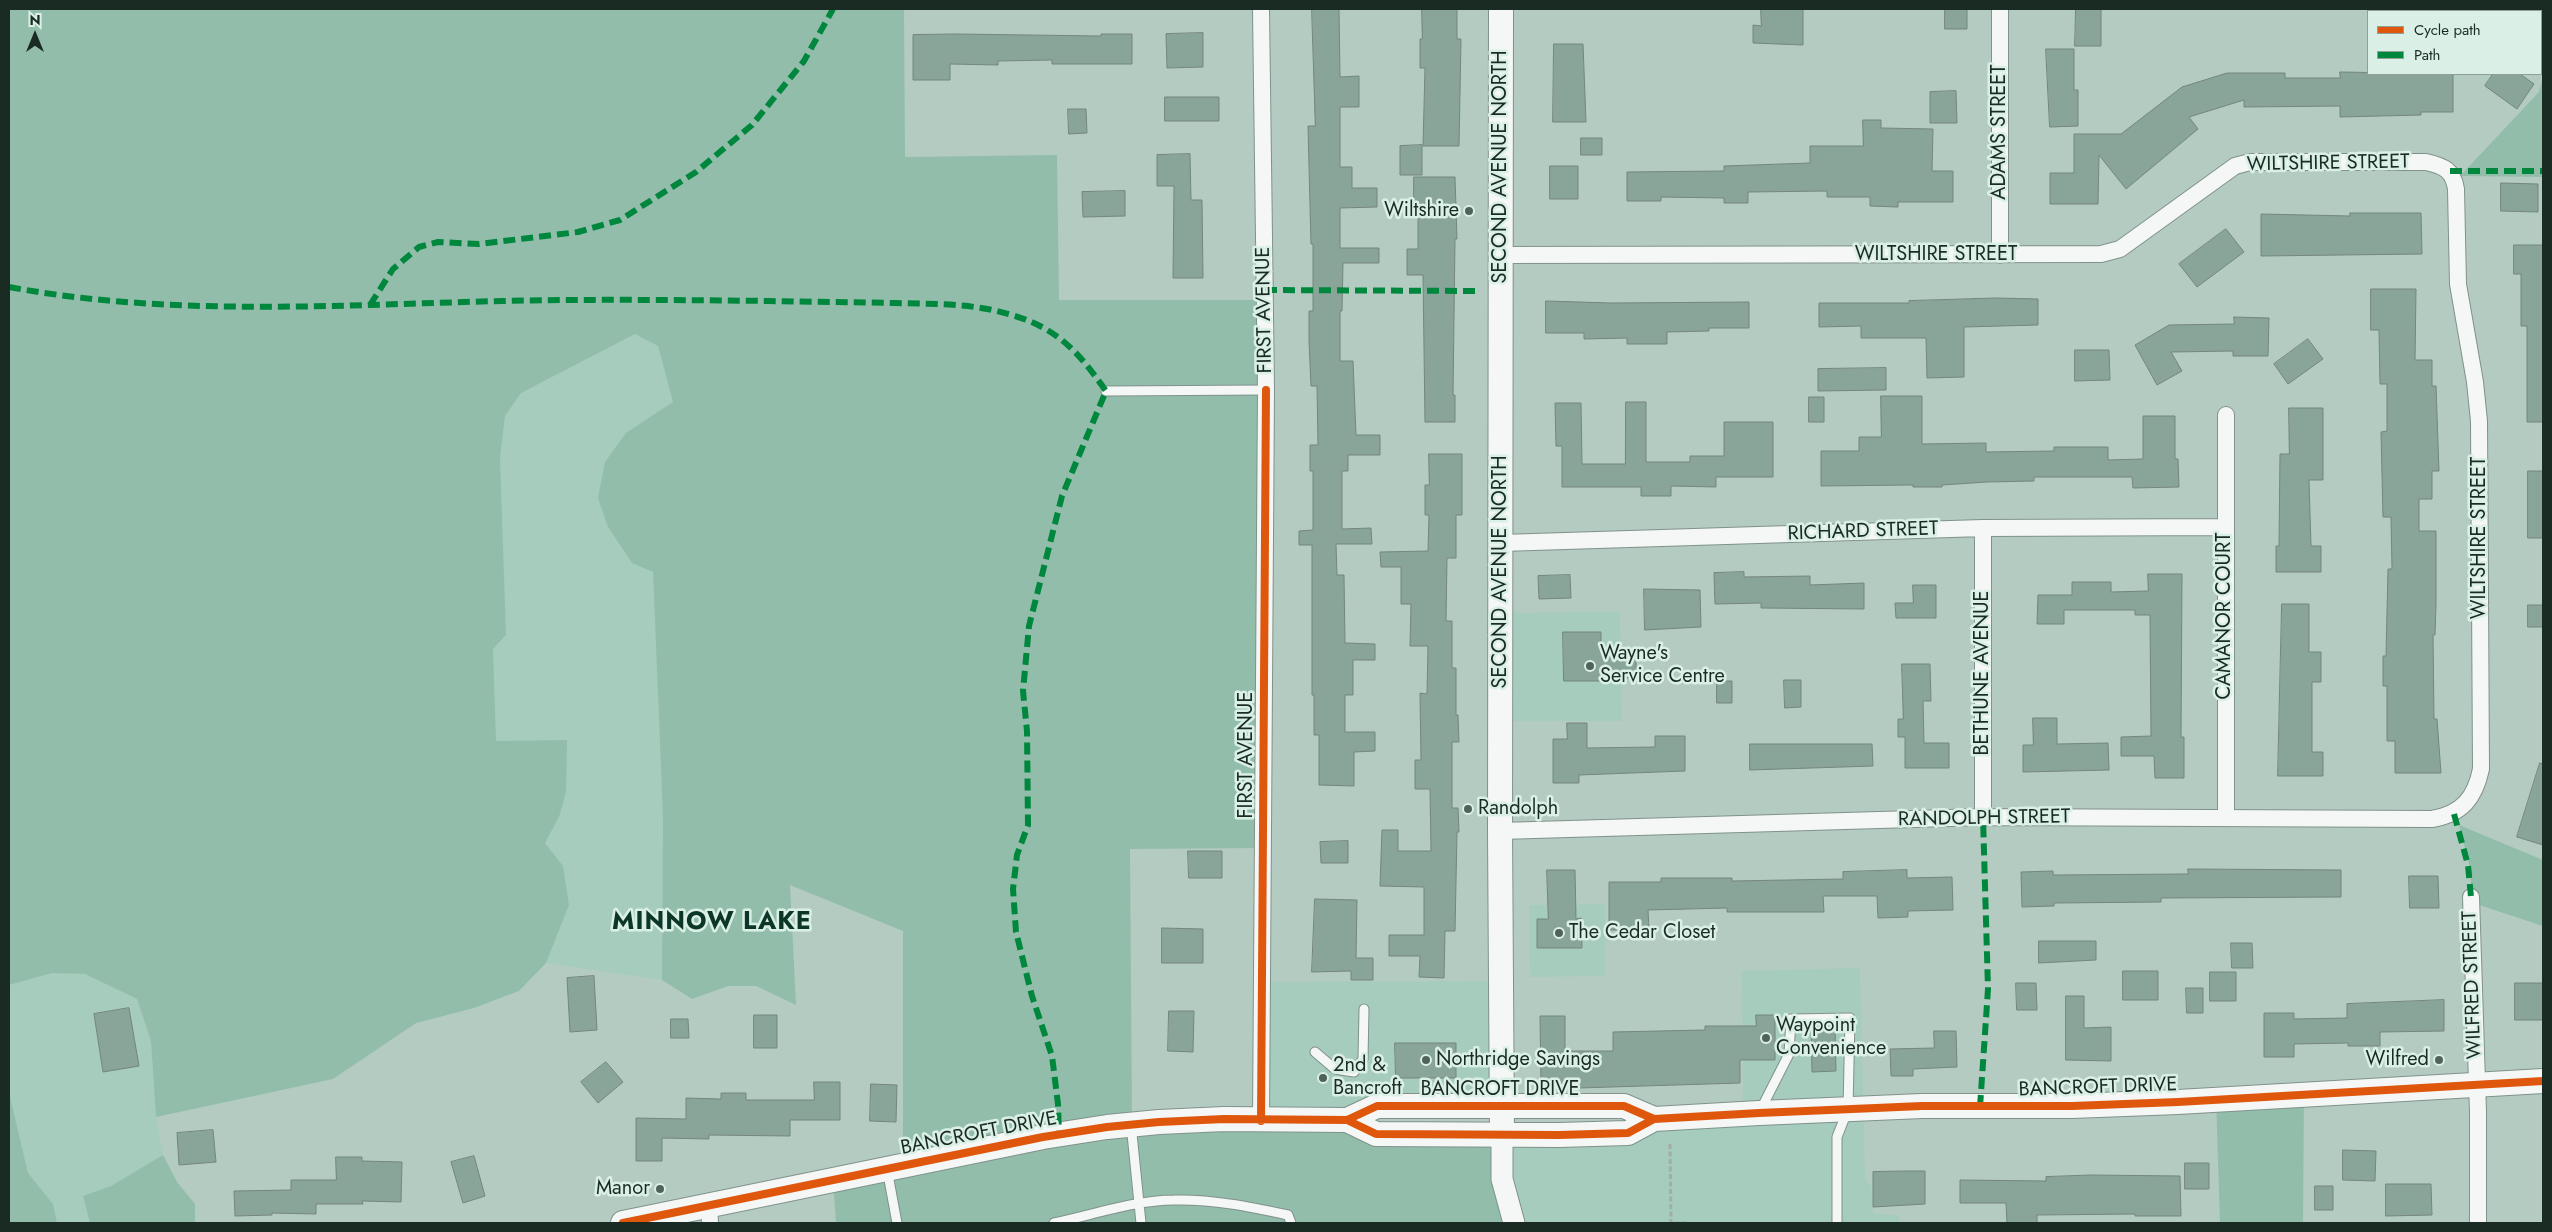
<!DOCTYPE html>
<style>
body{margin:0}
#map{position:relative;width:2552px;height:1232px;overflow:hidden;background:#b4cbc1;font-family:Jost,sans-serif}
canvas{display:block}
.frame{position:absolute;inset:0;border:10px solid #1a2b24;pointer-events:none}
.legend{position:absolute;left:2367px;top:10px;width:175px;height:65px;box-sizing:border-box;background:#daf0e6;border:1px solid #8da198;margin:0;padding:6px 9px;list-style:none;font-size:15px;color:#1a2b24}
.legend li{display:flex;align-items:center;gap:10px;height:25px}
.legend b{width:25px;border:1px solid #8da198}
.north{position:absolute;left:10px;top:10px;width:50px;height:50px;-webkit-text-stroke:4px #daf0e6;paint-order:stroke;rotate:0deg;font-size:14px;font-weight:700;line-height:20px;text-align:center;color:#1a2b24}
.north::after{content:'';display:block;margin:auto;width:18px;height:22px;background:#1a2b24;clip-path:polygon(50% 0,100% 100%,50% 72%,0 100%)}
</style>
<div id="map">
<canvas width="2552" height="1232"></canvas>
<div class="frame"></div>
<ul class="legend">
<li><b style="height:6px;background:#de570d"></b>Cycle path</li>
<li><b style="height:6px;background:#00873e"></b>Path</li>
</ul>
<div class="north">N</div>
</div>
<script>
const ctx = document.querySelector('canvas').getContext('2d');
ctx.lineJoin = 'round';
function fillPath(path, color) { ctx.fillStyle = color; ctx.fill(path, 'evenodd'); }
function trace(path, color, width, dash) { ctx.strokeStyle = color; ctx.lineWidth = width; ctx.lineCap = dash ? 'butt' : 'round'; ctx.setLineDash(dash || []); ctx.stroke(path); }
function drawText(font, color, halo, rows, align = 'center') {
  ctx.font = font + ' Jost,sans-serif'; ctx.lineWidth = 5; ctx.setLineDash([]); ctx.textBaseline = 'middle'; ctx.strokeStyle = halo; ctx.fillStyle = color; for (const [text, x, y, turn = 0] of rows) {
    ctx.save(); ctx.translate(x, y); ctx.rotate((+turn || 0) * Math.PI / 180); ctx.textAlign = isNaN(turn) ? turn : align; if (halo) ctx.strokeText(text, 0, 0); ctx.fillText(text, 0, 0); ctx.restore();
  }
}
fillPath(new Path2D(`
 M635,334L658,346L673,402L626,433L653,572L663,817L662,980L546,963L569,905L563,866L545,843L559,817L567,740L496,741L493,648L506,635L500,457L505,416L521,393Z
 M1620,612L1622,721H1503V613Z
 M1605,904V976L1530,977L1529,905Z
 M1860,968L1865,1180L1871,1185L1873,1214L1899,1215V1223H1512L1501,1136L1743,1112L1742,971Z
 M52,973L85,974L137,999L151,1041L156,1117L163,1155L111,1187L83,1196L90,1223H57L53,1204L28,1173L9,1093V985Z
 M1500,981L1501,1104L1263,1120V982Z`), '#a5ccbc');
fillPath(new Path2D(`
 M9,9H904L905,157L1057,155L1059,300H1264L1261,848L1130,849L1132,1122L1263,1120L1376,1136H1501L1512,1223H836L833,1178L903,1163V931L790,885L796,1005L756,986H728L692,999L662,980L663,817L653,572L632,563L608,527L598,498L605,462L626,433L673,402L658,346L635,334L521,393L505,416L500,457L506,635L493,649L496,741L567,740L566,792L559,817L545,843L563,866L569,905L546,963L519,991L474,1008L416,1023L333,1079L156,1117L151,1041L137,999L85,974L52,973L9,985Z
 M2543,77V177L2460,176L2539,92Z
 M2459,825L2543,860V926L2473,903L2469,864Z
 M2304,1092L2303,1223H2220L2216,1098Z
 M9,1093L28,1173L53,1204L57,1223H9Z
 M163,1155L177,1182L195,1204V1223H90L83,1196L111,1186Z`), '#92bdab');
const building = new Path2D(`
 M1312,9H1339L1340,77L1359,76V107H1340V167H1352V188H1377V207L1340,208V248H1379V263H1343L1342,311H1340V361H1353L1356,435H1380V455H1348V471H1342V529L1371,528L1372,544H1336L1337,575H1344L1345,643L1375,644V660H1353V695H1345V732H1375V751L1354,752V786L1319,785V735H1314V695H1312V545H1299V531L1313,530V471H1310V445H1318L1317,386H1311L1309,341V311H1313V244H1311L1308,126H1315Z
 M1422,9H1457V39H1461L1459,146H1423L1425,68H1420V39H1422Z
 M1761,9H1803V45L1753,43V25L1761,26Z
 M1945,9H1967V29H1945Z
 M2076,9H2101V46H2075Z
 M1203,33V67L1167,68L1166,34Z
 M956,34L1101,36V34H1132V64H1052V60L998,61V65L950,64V80H913V35Z
 M1554,44H1583L1586,122H1553Z
 M2046,49H2074V90H2078V126L2050,127Z
 M2340,72L2453,74V112H2421V115L2340,117V106L2244,107V100L2189,117L2198,129L2126,189L2099,155L2098,204H2050V173H2074V134H2121L2182,87L2227,73H2285V78H2340Z
 M2493,74H2520L2534,84L2517,109L2485,86Z
 M1956,91L1957,123H1930V92Z
 M1165,97H1219V121H1165Z
 M1068,109H1086L1087,133L1069,134Z
 M1863,120H1881V128L1933,129L1932,171H1953V202H1898V207L1870,206V197H1827V191L1748,192V203H1724V198L1661,197V201H1627V172L1724,171V166L1810,163V146H1863Z
 M1581,138H1602V155H1581Z
 M1422,145V175H1400V146Z
 M1190,154L1191,200H1202L1203,278H1173L1174,186H1157V155Z
 M1550,166H1578V199H1550Z
 M1414,177H1455L1457,239H1455L1453,395H1455V422H1425L1423,275H1407V249H1418V205H1414Z
 M2501,183L2538,184V212L2501,211Z
 M1125,191V216L1083,217L1082,192Z
 M2350,213H2421L2422,254L2261,256V214L2350,216Z
 M2226,229L2244,252L2197,287L2179,264Z
 M2514,245H2543V422H2527V326H2521V274H2514Z
 M2371,289H2416L2415,360H2432V386H2436L2439,471H2432V499H2419V531H2436V605L2435,635H2433L2434,719H2437L2441,773H2395V741H2387V686H2383V656H2386L2388,569H2392L2391,517H2383L2381,432L2387,431V384H2380L2379,330H2371Z
 M1997,298L2038,299V325L1964,327V377L1927,378L1926,338H1861V326L1819,327V303H1909V301Z
 M1546,301L1611,303L1749,302V328H1709V331L1667,332V344H1627V338L1584,339V333H1546Z
 M2234,317L2269,318L2268,356H2233V351L2171,352L2182,371L2157,385L2135,345L2169,325L2234,324Z
 M2308,339L2323,359L2288,384L2274,364Z
 M2075,350H2109L2110,380L2075,381Z
 M1886,368V390L1818,391V369Z
 M1881,396H1922V444L1986,443V452L2054,451V447H2108V460L2143,459V416H2175V459H2178L2179,487L2133,488L2132,477H2034V481L1987,482L1942,485V487H1913V485L1821,486V451H1859V437H1881Z
 M1809,397H1824V422H1809Z
 M1626,402H1646V462H1690V456H1724V422H1773V477H1716V487L1671,486V496H1641V487H1562V446H1556L1555,403H1581L1582,464H1625Z
 M2289,408H2323V480H2309L2311,546H2321V572H2276V546H2279L2280,454H2289Z
 M1429,454H1462V515H1456V558H1447L1446,621H1452V668H1456V715H1458L1459,742H1452V808H1458L1459,832H1457L1455,931H1445L1444,978L1419,977L1420,956H1389V935H1424V887L1380,886L1382,830H1398V851H1431L1430,789H1415V760H1421L1420,693L1427,694L1428,646H1410L1411,604H1401V567H1381L1380,552L1428,551L1429,515H1425V485H1429Z
 M2528,471H2543V538H2528Z
 M1744,572V577L1810,576V585L1864,583V609L1761,608V603L1715,604L1714,573Z
 M2148,574H2182L2181,737H2184V778H2155L2154,756H2121V737L2151,736L2150,615H2135V610H2064V624H2037L2038,595H2072V582H2111V592L2148,591Z
 M1570,575L1571,598L1539,599L1538,576Z
 M1913,585H1936V618H1896L1895,603H1913Z
 M1644,589L1700,590L1701,627L1645,630Z
 M2282,604H2309V652H2321V682H2312V752H2323V776H2278Z
 M2528,605H2543V627H2528Z
 M1563,632H1601V650H1635L1637,678H1618V681H1564Z
 M1902,664H1930L1931,701H1923L1924,743H1949V768H1905V737H1898V719H1903Z
 M1784,680H1801V707L1785,708Z
 M1717,681H1732V703H1717Z
 M2033,718H2057V744L2108,743L2109,770L2023,772V745H2033Z
 M1567,723H1587V748L1655,747V736H1685V771L1579,775V783H1553V739H1567Z
 M1750,744H1872L1873,766L1750,770Z
 M2540,763L2543,764V845L2517,837Z
 M1348,841V863H1321L1320,842Z
 M1188,851H1222V878H1189Z
 M2188,869L2341,870V897L2161,898V902L2054,903V906L2022,907L2021,872L2053,871V875L2188,874Z
 M1547,870H1575L1576,919L1581,918L1582,948H1537V919H1548Z
 M1907,870V878L1952,877L1953,910L1908,911V917L1878,918L1877,896H1823L1824,912H1727V908L1648,910L1649,930H1609V882H1661V878H1732V881L1843,879V872Z
 M2409,876H2438L2439,908H2410Z
 M1315,899L1357,900L1356,958H1373V980H1351V971L1312,972Z
 M1162,928L1203,929V963H1162Z
 M2039,941H2096V960L2039,963Z
 M2231,943H2252L2253,968H2232Z
 M2123,971H2158V1000H2123Z
 M2210,972H2236V1001H2210Z
 M594,976L597,1030L570,1032L567,978Z
 M2016,983H2036L2037,1010H2017Z
 M2515,983H2543V1020H2515Z
 M2186,988H2203V1013H2187Z
 M2066,996H2084V1028L2111,1027V1061L2066,1060Z
 M2444,1000V1031L2380,1032V1046H2348V1043L2294,1044V1057H2264V1013H2294V1019L2347,1018V1004Z
 M129,1008L139,1066L103,1072L94,1014Z
 M1169,1011H1194L1193,1052L1168,1051Z
 M754,1015H777V1048H754Z
 M1756,1015H1775V1060H1740V1083L1579,1088V1083L1541,1084L1540,1016H1565V1051H1613V1032L1705,1030V1026H1756Z
 M671,1019H688L689,1038H671Z
 M1835,1026L1836,1071L1812,1072L1811,1027Z
 M1934,1031H1956L1957,1067L1913,1069V1076H1891L1890,1049L1934,1048Z
 M1395,1043H1456V1078H1396Z
 M606,1062L623,1082L598,1103L581,1082Z
 M814,1082H840V1120H790V1136L709,1135V1139L662,1138V1161H636V1118L686,1119V1098L721,1099V1093H746V1100H814Z
 M871,1084L897,1085L896,1122L870,1121Z
 M213,1130L216,1162L179,1165L177,1133Z
 M2343,1150L2376,1151L2375,1181L2343,1180Z
 M474,1156L485,1196L463,1203L451,1162Z
 M336,1157H362V1161L402,1162L401,1202L362,1201L363,1204H316V1214L272,1213V1215L235,1216L234,1191L291,1190V1180H336Z
 M2185,1163H2209V1189H2185Z
 M1905,1171H1925V1204L1873,1207V1172Z
 M2091,1175L2180,1176L2181,1216H2135V1214L2037,1215V1223H2007L2006,1203H1960V1180L2046,1181V1177Z
 M2386,1184H2431L2432,1215L2386,1216Z
 M2315,1186H2333V1210H2315Z`);
fillPath(building, '#89a499');
trace(building, '#74867e', 1);
const service = new Path2D(`
 M1106,391L1266,390
 M1315,1052L1335,1069L1354,1072L1363,1059L1364,1009
 M1760,1111L1789,1054L1791,1019L1850,1018L1848,1109L1837,1137V1223
 M1131,1124L1141,1223
 M887,1169L897,1223
 M1054,1223C1092,1215 1136,1200 1174,1200C1212,1199 1251,1207 1288,1215L1291,1223`);
const minor = new Path2D(`
 M1261,9L1266,390L1261,1121
 M2000,9V255
 M1501,543L1983,528L2225,527
 M1983,817V528
 M2226,817V415
 M1500,831L1983,817L2432,819C2462,814 2475,798 2481,769L2479,421L2475,382L2458,284L2456,189C2453,170 2444,166 2426,162H2250L2235,166L2120,249L2101,254L1500,255
 M2471,897L2478,1112V1223
 M709,1206L710,1223`);
const tertiary = new Path2D(`
 M1502,1134V1179L1514,1223`);
const secondary = new Path2D(`
 M1501,9L1500,831L1502,1134
 M1347,1120L1376,1134L1559,1135L1628,1133L1654,1119L1759,1113L1922,1106H2072L2178,1102L2543,1081
 M623,1223L1043,1137L1107,1127L1159,1122L1224,1119L1347,1120L1377,1106H1624L1654,1119`);
trace(service, '#80928b', 11);
trace(minor, '#80928b', 18);
trace(tertiary, '#80928b', 23);
trace(secondary, '#80928b', 26);
trace(new Path2D(`
 M1670,1144L1671,1223H1689`), '#a3aca8', 3, [5, 2.5]);
trace(service, '#f4f7f6', 9);
trace(minor, '#f4f7f6', 16);
trace(tertiary, '#f4f7f6', 21);
trace(secondary, '#f4f7f6', 24);
trace(new Path2D(`
 M2450,171H2543
 M9,287C171,317 337,305 502,301C591,299 680,300 769,301C810,302 852,302 894,303C934,304 973,303 1012,315C1059,329 1079,353 1106,391L1062,496L1029,626L1023,691L1027,731L1028,825L1017,855L1013,889L1016,932L1032,996L1052,1056L1058,1104L1059,1135
 M1265,290L1475,291
 M370,305L393,269L419,247L438,242L479,244L578,232L620,220L696,172L752,125L804,61L833,9
 M2454,814L2468,865L2471,897
 M1980,1107L1988,989L1983,817`), '#00873e', 6, [12, 6]);
trace(new Path2D(`
 M1347,1120L1376,1134L1559,1135L1628,1133L1654,1119L1759,1113L1922,1106H2072L2178,1102L2543,1081
 M1261,1121L1266,390
 M623,1223L1043,1137L1107,1127L1159,1122L1224,1119L1347,1120L1377,1106H1624L1654,1119`), '#de570d', 8);
for (const [x, y, r, color] of [
 [1469,211,5,"#50635b"],
 [1590,666,5,"#50635b"],
 [1468,809,5,"#50635b"],
 [1559,933,5,"#50635b"],
 [1766,1038,5,"#50635b"],
 [1426,1060,5,"#50635b"],
 [2439,1060,5,"#50635b"],
 [1323,1078,5,"#50635b"],
 [660,1189,5,"#50635b"]
]) { const dot = new Path2D(); dot.arc(x, y, r, 0, 2 * Math.PI); ctx.fillStyle = color; ctx.fill(dot); trace(dot, '#daf0e6', 2); }
drawText('20px', '#1a2b24', '#daf0e6', [
 ["ADAMS STREET",2000,132,-90],
 ["WILTSHIRE STREET",2328,164,-1],
 ["SECOND AVENUE NORTH",1501,167,-90],
 ["WILTSHIRE STREET",1936,255],
 ["FIRST AVENUE",1265,310,-91],
 ["RICHARD STREET",1863,532,-2],
 ["WILTSHIRE STREET",2480,538,-90],
 ["SECOND AVENUE NORTH",1501,572,-90],
 ["CAMANOR COURT",2225,616,-90],
 ["BETHUNE AVENUE",1983,673,-90],
 ["FIRST AVENUE",1247,755,-90],
 ["RANDOLPH STREET",1984,819,-1],
 ["WILFRED STREET",2473,985,-92],
 ["BANCROFT DRIVE",2098,1088,-2],
 ["BANCROFT DRIVE",1500,1090],
 ["BANCROFT DRIVE",979,1134,-11]
]);
drawText('20px', '#1a2b24', '#daf0e6', [
 ["Wiltshire",1459,211,"right"],
 ["Wayne's",1600,654],
 ["Service Centre",1600,677],
 ["Randolph",1478,809],
 ["The Cedar Closet",1569,933],
 ["Waypoint",1776,1026],
 ["Convenience",1776,1049],
 ["Northridge Savings",1436,1060],
 ["Wilfred",2429,1060,"right"],
 ["2nd &",1333,1066],
 ["Bancroft",1333,1089],
 ["Manor",650,1189,"right"]
], 'left');
ctx.letterSpacing = '1px';
drawText('bold 25px', '#0c3627', '#daf0e6', [
 ["MINNOW LAKE",712,923]
]);
ctx.letterSpacing = '0px';
</script>
